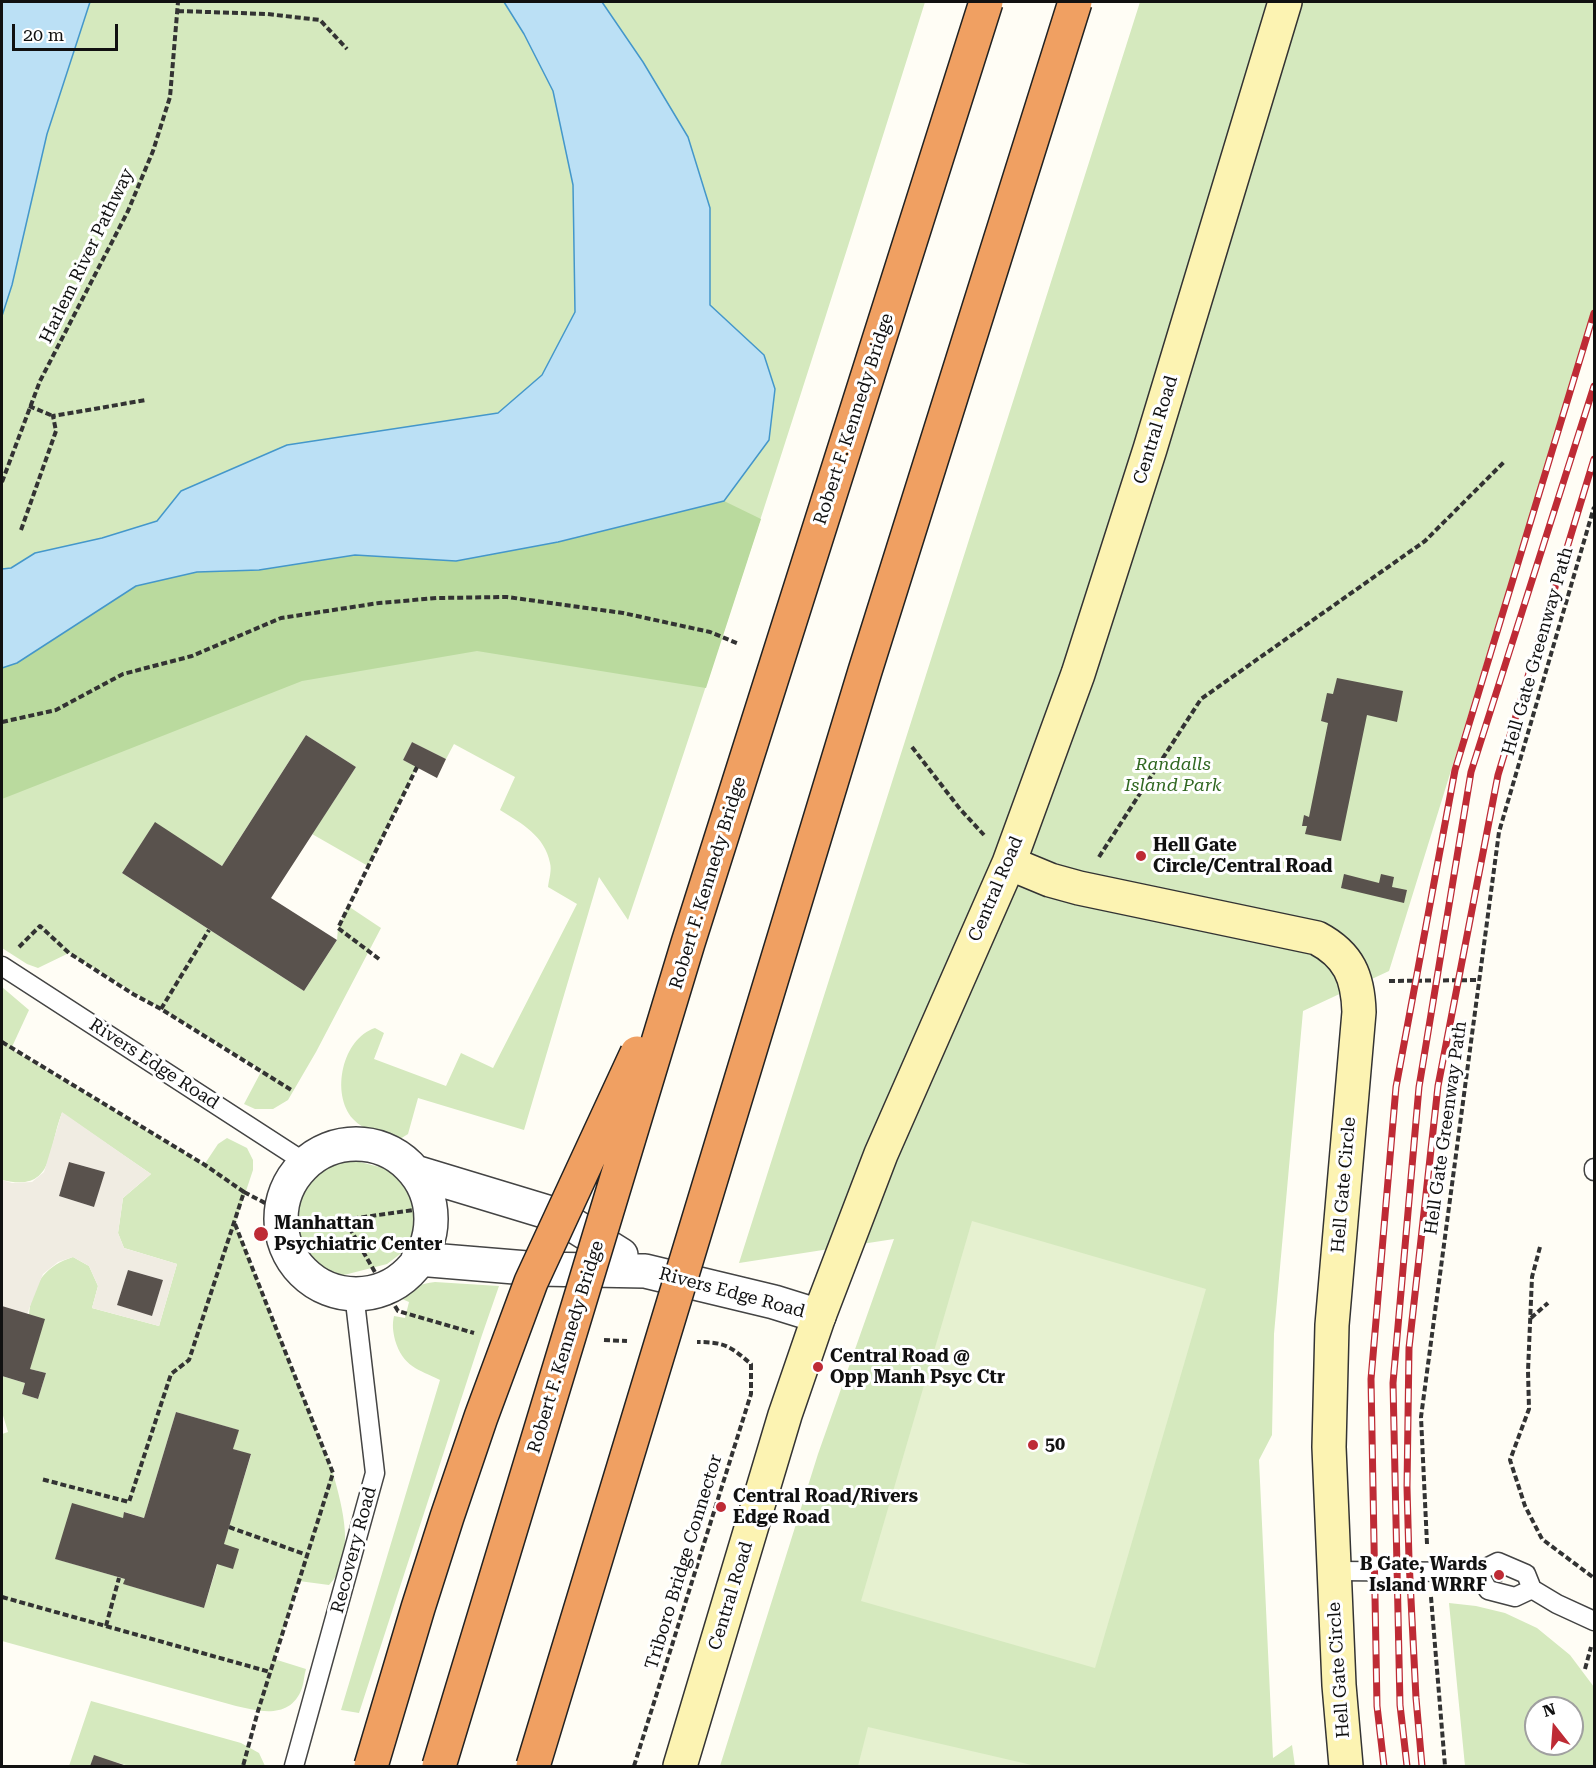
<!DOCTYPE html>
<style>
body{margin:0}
#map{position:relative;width:1596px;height:1768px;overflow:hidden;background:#fffdf5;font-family:"Roboto Serif",serif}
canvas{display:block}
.frame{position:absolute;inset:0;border:3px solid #111;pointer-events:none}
.north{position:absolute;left:1524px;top:1696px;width:60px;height:60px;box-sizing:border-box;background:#fff;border:2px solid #a0a0a0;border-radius:50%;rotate:343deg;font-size:16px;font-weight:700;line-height:24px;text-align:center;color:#111}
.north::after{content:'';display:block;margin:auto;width:21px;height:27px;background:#be2b35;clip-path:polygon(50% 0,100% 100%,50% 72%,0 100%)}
.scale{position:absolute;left:12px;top:24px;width:106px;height:27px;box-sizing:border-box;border:3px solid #111;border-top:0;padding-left:8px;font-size:18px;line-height:21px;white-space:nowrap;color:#111;-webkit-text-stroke:4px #fff;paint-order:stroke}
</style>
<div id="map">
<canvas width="1596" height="1768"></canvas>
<div class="frame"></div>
<div class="north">N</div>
<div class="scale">20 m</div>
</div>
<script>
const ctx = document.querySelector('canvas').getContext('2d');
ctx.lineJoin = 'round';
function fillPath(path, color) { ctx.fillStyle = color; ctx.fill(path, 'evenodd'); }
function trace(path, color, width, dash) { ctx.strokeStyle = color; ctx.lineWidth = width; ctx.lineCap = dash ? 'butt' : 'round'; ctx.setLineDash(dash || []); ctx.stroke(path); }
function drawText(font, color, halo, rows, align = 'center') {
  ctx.font = font + ' "Roboto Serif",serif'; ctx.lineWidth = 6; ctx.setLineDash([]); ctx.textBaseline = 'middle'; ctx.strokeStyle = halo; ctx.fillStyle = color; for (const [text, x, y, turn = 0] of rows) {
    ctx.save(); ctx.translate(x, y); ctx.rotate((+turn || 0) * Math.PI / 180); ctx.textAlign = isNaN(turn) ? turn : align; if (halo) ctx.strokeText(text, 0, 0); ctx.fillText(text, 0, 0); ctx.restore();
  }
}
fillPath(new Path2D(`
 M90,2H504L524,33L553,91L573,185L575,312L542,375L498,413L399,429L182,491L157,521L102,538L35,553L11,568L2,569V316L12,285L47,134Z
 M602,2H925C829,308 731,615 628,920L599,877L524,1130L418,1098L408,1134L400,1139C384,1136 364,1131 353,1119C330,1093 343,1038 375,1028L384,1033L374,1059L446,1086L461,1053L493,1068L577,904L548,887C549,879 552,870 550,863C545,836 521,823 500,810L515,777L454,744L446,759L412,742L403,760L417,767L368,866L312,834L356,767L306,735L222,866L155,823L122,873L304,991L337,940L338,928L348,906L381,928L316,1052L288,1100L273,1109H255L244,1104L262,1070L69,953L38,968L27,964L2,948V668L558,542L724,501L764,355L710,305V208L643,62Z
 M1140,2H1594V308L1389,971L1303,1011L1274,1334L1272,1435L1259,1460L1273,1758L1292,1745L1295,1766H720L818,1454L894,1239L739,1263Z
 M2,987L29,1010L11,1049L204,1165L218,1144L227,1138L247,1148L253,1160V1170L235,1224L333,1473C342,1506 357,1557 329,1585L299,1581L274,1659L306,1669C304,1675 304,1682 302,1688C291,1719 261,1712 236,1706L2,1641L3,1572H2V1470L3,1465L2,1464V1434L8,1432L2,1412V1376L25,1383L22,1394L38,1399L46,1373L30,1369C28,1324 20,1274 73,1257L89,1266L98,1286L92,1308L159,1326L177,1264L124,1248L118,1233L123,1198L151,1174L62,1113C47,1149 56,1193 2,1180ZM176,1412L238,1430L233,1449L251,1455L204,1608L124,1584L125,1579L56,1559L123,1518L125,1512L144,1518Z
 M330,1160H352L403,1173L414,1185L423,1223L412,1245L387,1264L344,1275L329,1274L305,1259L296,1245L292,1233L296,1204L302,1183L313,1171Z
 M435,1282L499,1286L482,1335L359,1713L341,1710L440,1380C418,1369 403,1367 395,1340C393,1331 392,1325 394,1316L405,1318L409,1302L402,1299C412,1287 420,1284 435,1282Z
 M1449,1603L1476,1606L1505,1613L1537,1628L1570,1655L1594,1687V1766H1465ZM1536,1708H1572V1744H1536Z
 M91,1701L241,1743L259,1753L265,1766H129L94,1756L90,1766H69Z`), '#d5e9be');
fillPath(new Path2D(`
 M724,501L761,519L706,688L477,651L302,681L2,799V668L17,663L136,586L197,572L259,570L355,555L456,561L558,542Z`), '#bada9e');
fillPath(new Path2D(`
 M972,1221L1206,1289L1095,1668L861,1601Z
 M868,1727L1036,1766H858Z`), '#e6f1d0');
fillPath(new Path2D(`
 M62,1112L151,1174L123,1198L118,1233L124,1248L177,1264L159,1326L92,1308L98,1286L89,1266L73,1257L58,1262L43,1274L27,1314L2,1306V1180L12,1183L32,1182L44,1172ZM70,1162L104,1172L94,1207L59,1196ZM128,1270L163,1280L152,1315L117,1305Z`), '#f0ece2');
const water = new Path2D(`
 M2,2H90L47,134L12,285L2,316Z
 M504,2H602L643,62L688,137L710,208V305L764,355L775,389L769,440L724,501L558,542L456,561L355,555L259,570L197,572L136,586L17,663L2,668V569L11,568L35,553L102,538L157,521L181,491L287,445L498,413L542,375L575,312L573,185L553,91L524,34Z`);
fillPath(water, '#bbe0f5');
trace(water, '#4497ca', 1.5);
fillPath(new Path2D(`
 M1337,678L1403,691L1397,722L1367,715L1341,841L1305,834L1307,826H1302L1304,815L1309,817L1328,723L1321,721L1327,693L1333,694Z
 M306,735L356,767L271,898L337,940L304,991L122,873L155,822L222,866Z
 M412,742L446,759L437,778L403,760Z
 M1344,874L1379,883L1381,874L1394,877L1392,887L1407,890L1404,903L1341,888Z
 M69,1162L105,1172L94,1207L59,1196Z
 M128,1270L163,1280L152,1316L117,1305Z
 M2,1306L45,1319L30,1369L46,1373L38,1399L22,1394L25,1383L2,1376Z
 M176,1412L239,1430L233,1449L251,1454L224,1544L239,1549L233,1569L217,1564L204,1608L123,1584L125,1579L55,1559L72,1503L123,1518L124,1512L144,1518Z
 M1495,1569L1506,1572L1502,1582L1492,1579Z
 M94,1755L127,1766H90Z`), '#59524d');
const lane = new Path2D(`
 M2,966L306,1163
 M1594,1168V1171
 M1333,1571L1478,1572L1498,1562L1526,1574L1532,1589L1557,1604L1594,1621
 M1478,1572L1488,1590L1515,1597L1532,1589
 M294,1766L375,1473L354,1293`);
const street = new Path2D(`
 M281 1219a75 75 0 1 1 150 0a75 75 0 1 1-150 0Z
 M415,1172L557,1215L621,1255
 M418,1259L539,1269L645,1271L774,1302L819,1316`);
const secondary = new Path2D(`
 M1009,863L1050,880L1079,888L1317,938C1349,955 1358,977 1359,1012L1332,1325L1329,1447L1339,1685L1346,1766
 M680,1766L785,1415L819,1316L881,1154L1009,863L1078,674L1150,449L1285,2`);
trace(lane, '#444', 21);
trace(street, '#444', 36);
trace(secondary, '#333', 36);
trace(new Path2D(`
 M178,11L267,14L320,20L347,49
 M29,406L53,416
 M2,482L40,381L128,211L153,151L170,97L178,2
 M21,530L56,431L53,416L146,400
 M2,722L56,710L123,674L192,656L281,618L379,603L437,598L507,597L623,613L710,632L739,644
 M912,747L960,809L984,835
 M1099,857L1201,699L1425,541L1505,461
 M19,947L40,926L69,953L133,994L161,1009L293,1091
 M379,959L338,928L417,767
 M1389,981L1479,980
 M161,1009L209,930
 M2,1042L205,1165L244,1192L189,1360L171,1374L129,1502L41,1479
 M244,1192L307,1225L414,1210
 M345,1220L376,1274
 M235,1224L333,1473L258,1711L243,1766
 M1540,1247L1532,1277L1528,1371L1529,1409L1510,1460L1525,1506L1542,1539L1594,1578
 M381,1283L398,1311L474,1333
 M1531,1318L1548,1303
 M604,1340L627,1341
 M229,1527L307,1555
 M1427,1544L1421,1417L1499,832L1594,507
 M2,1597L270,1672
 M1431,1597L1445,1766
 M106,1626L119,1578
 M1585,1669L1591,1647
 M634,1766L751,1394V1364C730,1346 725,1342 697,1342`), '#333', 4, [6, 3]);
trace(lane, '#fff', 18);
trace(street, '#fff', 33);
trace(secondary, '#fcf3b2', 33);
const rail = new Path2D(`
 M1384,1766L1377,1706L1371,1379L1396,1087L1455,770L1594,313
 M1407,1766L1400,1705L1393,1383L1419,1087L1471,772L1594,386
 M1422,1766L1416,1698L1409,1560L1407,1487L1409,1348L1438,1086L1498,775L1594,459`);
trace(rail, '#be2b35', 7);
trace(rail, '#fff', 4.5, [14]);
const highwayBridge = new Path2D(`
 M371,1766L418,1608L447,1517L481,1417L531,1282L637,1053
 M439,1766L688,943L986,2
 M533,1766L865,671L1075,2`);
trace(highwayBridge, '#222', 36, []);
trace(highwayBridge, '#f0a062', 33);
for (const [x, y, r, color] of [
 [1141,856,6,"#be2b35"],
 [261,1234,8,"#be2b35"],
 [818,1367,6,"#be2b35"],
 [1033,1445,6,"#be2b35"],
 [721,1507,6,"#be2b35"],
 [1499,1575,6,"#be2b35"]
]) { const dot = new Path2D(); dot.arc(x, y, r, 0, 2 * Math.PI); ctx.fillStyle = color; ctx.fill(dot); trace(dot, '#fff', 2); }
drawText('18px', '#111', '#fff', [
 ["Harlem River Pathway",87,256,-64],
 ["Robert F. Kennedy Bridge",854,419,-72],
 ["Central Road",1156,430,-73],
 ["Hell Gate Greenway Path",1538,651,-74],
 ["Robert F. Kennedy Bridge",708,883,-73],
 ["Central Road",996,889,-67],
 ["Rivers Edge Road",154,1064,33],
 ["Hell Gate Greenway Path",1446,1128,-82],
 ["Hell Gate Circle",1344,1185,-85],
 ["Rivers Edge Road",732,1293,15],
 ["Robert F. Kennedy Bridge",566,1347,-73],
 ["Recovery Road",354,1550,-75],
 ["Triboro Bridge Connector",684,1562,-73],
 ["Central Road",731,1596,-73],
 ["Hell Gate Circle",1339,1670,-94]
]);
drawText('italic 18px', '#316822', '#fff', [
 ["Randalls",1173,765],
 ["Island Park",1173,786]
]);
drawText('bold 18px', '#111', '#fff', [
 ["Hell Gate",1153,846],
 ["Circle/Central Road",1153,867],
 ["Manhattan",274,1224],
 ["Psychiatric Center",274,1245],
 ["Central Road @",830,1357],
 ["Opp Manh Psyc Ctr",830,1378],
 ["50",1045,1445],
 ["Central Road/Rivers",733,1497],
 ["Edge Road",733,1518],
 ["B Gate, Wards",1487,1565,"right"],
 ["Island WRRF",1487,1586,"right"]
], 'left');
</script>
